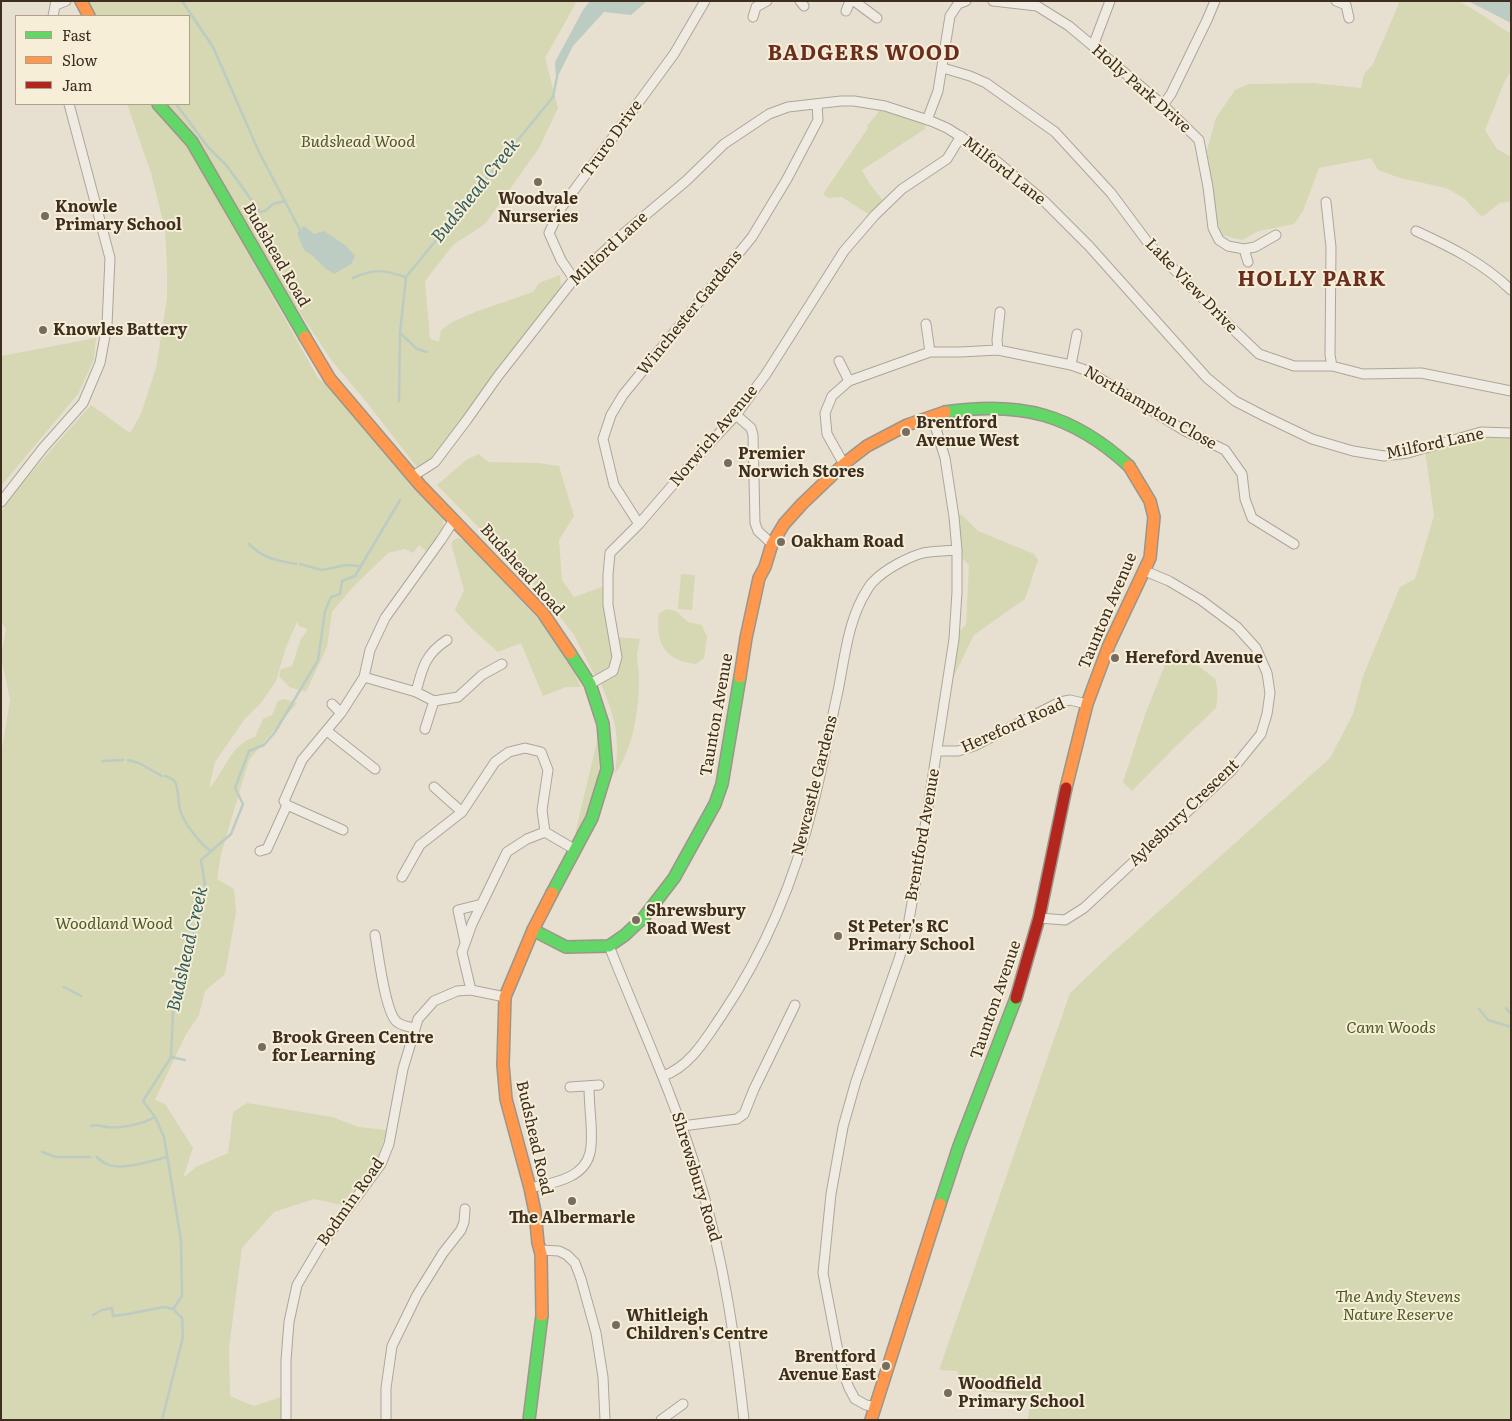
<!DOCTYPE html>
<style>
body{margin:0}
#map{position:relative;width:1512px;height:1421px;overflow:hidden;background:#e7e0d1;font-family:Literata,serif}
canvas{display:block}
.frame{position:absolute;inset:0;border:2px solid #3d2e20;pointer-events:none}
.legend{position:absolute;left:15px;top:15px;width:175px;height:90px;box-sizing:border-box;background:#f7eed8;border:1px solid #ada18e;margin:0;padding:6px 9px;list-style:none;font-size:15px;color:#3d2e20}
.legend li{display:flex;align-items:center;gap:10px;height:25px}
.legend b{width:25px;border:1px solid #ada18e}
</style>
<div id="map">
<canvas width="1512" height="1421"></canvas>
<div class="frame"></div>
<ul class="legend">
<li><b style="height:6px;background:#63d668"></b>Fast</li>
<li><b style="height:6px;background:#ff974d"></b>Slow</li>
<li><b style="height:6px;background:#b3261e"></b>Jam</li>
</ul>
</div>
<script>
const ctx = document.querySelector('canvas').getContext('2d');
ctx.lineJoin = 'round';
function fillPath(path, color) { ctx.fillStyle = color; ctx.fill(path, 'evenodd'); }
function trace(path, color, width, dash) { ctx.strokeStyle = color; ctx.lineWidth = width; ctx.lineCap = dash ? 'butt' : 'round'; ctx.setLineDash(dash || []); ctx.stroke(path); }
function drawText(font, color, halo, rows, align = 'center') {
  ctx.font = font + ' Literata,serif'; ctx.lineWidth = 4; ctx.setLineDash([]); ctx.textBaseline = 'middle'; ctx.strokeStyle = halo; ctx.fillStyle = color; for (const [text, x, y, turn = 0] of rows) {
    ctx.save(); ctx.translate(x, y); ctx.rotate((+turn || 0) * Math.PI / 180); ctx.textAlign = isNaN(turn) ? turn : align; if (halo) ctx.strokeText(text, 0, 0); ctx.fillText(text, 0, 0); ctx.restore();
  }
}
fillPath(new Path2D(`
 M87,1H577L545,58L558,108L539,148L485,224L453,245L425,281L430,339L439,342L441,330L452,322L475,312L533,292L539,283L560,275L561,293L437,453L427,464L417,467L364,399L332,361L161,104H189V16H94Z
 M1399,1H1458L1471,8L1511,34V70L1504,83L1485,130L1497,149L1511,157V201L1500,203L1482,217L1464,198L1446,188L1400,178L1378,170L1371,158L1319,168L1303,211L1294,224L1259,231L1242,240L1222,235L1216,219L1207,150L1216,118L1235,90L1249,84L1312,83L1361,88L1364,74L1373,64L1397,8Z
 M127,104H153L190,149L318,378L338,395L443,519V529L427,552L419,545L413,553L405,549L388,553L382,559L353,587L332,612L327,647L306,692L289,687L279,676L281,669L292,666L301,639L308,629L299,626L297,622L286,647L276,681L261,703L244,720L215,762L209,788C224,773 231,743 255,737L263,719L272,715L278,701L283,699L297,703L249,760L221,854L217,879L234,889L236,913L225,974L205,991L199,1015L185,1036L155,1100L165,1104L193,1148L183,1178L196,1167L228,1153L233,1112L247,1103L332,1117L359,1127L387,1130L377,1161L342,1205L314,1199L274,1212L242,1248L229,1348L230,1396L254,1406L284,1396V1420H1V755L10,700L1,657L6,629L1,622V512C28,474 60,440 91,405L130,433L141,414L156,368L167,299V268L165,229L151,173Z
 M881,109L924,122L925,129L862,170L869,183L884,202L868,214L842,197L828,198L823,194L868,128L867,126Z
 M96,338L94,359L78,394L1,486V356Z
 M1511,433V1420H1028L1031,1396L963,1389L957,1371L939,1370L1070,993L1110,955L1330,758L1353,714L1363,676L1400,587L1415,579L1434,516L1425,450L1481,434Z
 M479,454L488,462L538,463L559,466L574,516L559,540L562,580L574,597L605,586L614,657L611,669L596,678L574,635L538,588L437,485L466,460Z
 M958,513L963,516L978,531L1034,554L1038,560L1025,599L974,635L951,682L958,632L966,625L969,566L960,555Z
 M458,538L465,541L539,620L567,658L581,687H566L543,696L521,643L498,652L470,627L455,610L464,590L452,547V541Z
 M681,574L695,575L692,610L678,609Z
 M666,609L676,611L688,622L702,625L707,637L704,658L696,664C665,661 655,643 659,614Z
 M616,637L640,639C639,644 638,649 637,654C637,662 639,670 639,677C639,709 634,747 615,774C616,765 617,755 617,746C617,723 609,702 600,682L615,672Z
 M1177,649L1215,679C1218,689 1218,698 1216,708L1174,748L1132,791L1123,782L1146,712L1169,655Z
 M598,737L599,770L595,789L580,832L575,834Z`), '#d6d7b3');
fillPath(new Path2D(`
 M590,1H647L631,15L604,12L573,46L556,80L555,62L583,10Z
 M1468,1H1511V23Z
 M304,226L314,234L324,231L345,245L355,256L351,264L334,274L325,268L314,257L304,250L297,233Z`), '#bcccc2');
trace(new Path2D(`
 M182,1L213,47L259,152L300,230
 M176,104L208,147L227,166L260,212L265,211L273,204L285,201
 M353,278C376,268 383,270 406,277
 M400,333L417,349L427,352
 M399,401L400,333L406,277L553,97L557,77
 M249,544C264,559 276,560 296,564
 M300,564L322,570L346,565L360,566
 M128,760L139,763L162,776
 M102,761L123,760
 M165,776C169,777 172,778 175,782C179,789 178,801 180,810C184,823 200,844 211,851
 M64,987L81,996
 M1506,1008L1511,1014
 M1479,1009L1488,1020L1511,1027
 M171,1057L185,1060
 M91,1126C98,1124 100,1126 107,1127C120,1129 143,1124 155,1117
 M42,1152L56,1157H90
 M97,1157C100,1160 104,1163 107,1164C121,1171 152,1161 167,1157
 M93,1315L102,1310L112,1308L113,1316L128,1314L164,1307L173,1309
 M162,1420L183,1337L182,1318L173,1309L182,1296L181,1240L164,1137L155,1117L143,1101L171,1057L173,1013L202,905L205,885L201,860L231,834L243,804L235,788L249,751L264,745L275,732L318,660L325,611L331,597L340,594L342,581L355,576L400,500`), '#bcccc2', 2.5);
const street = new Path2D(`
 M800,1L804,6
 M854,1L877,18
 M993,1L1037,6L1069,26L1163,105L1199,140L1208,187L1213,228L1219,240L1228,246L1244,249L1248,262
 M1336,1L1346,5L1349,18
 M56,5L66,1
 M846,11L850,1
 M53,16L56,1
 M753,17L756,7L767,1
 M1093,46L1110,1
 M943,68L970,76L986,83L1055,132L1111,193L1149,244L1237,333L1259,354L1294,366H1332L1363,374L1421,373L1511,391
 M1163,105L1171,94L1207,20L1215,1
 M927,120L938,91L950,16L958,4L966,1
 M1326,202L1331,247L1330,355L1332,366
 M1416,231C1451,247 1483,263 1511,290
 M1244,249L1255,247L1276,235
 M574,279L561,260L549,233L561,208L674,54L705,1
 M926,324L930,352
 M998,350L997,340L1000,312
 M839,361L849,381
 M1071,365L1077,334
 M736,415L751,428L753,435L755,523L758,531L772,544
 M845,463L841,459L827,434L825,413L832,396L849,381L930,352H960L998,350L1071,365L1088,371L1185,431L1225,450L1242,474L1245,499L1252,518L1294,544
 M413,476L435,462L466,421L498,376L574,279L623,234L686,181L724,144L769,114L788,107L841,101H854L885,106L931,121L947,128L988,154L1045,202L1089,246L1207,378L1235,401L1264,416L1312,439L1353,451L1384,456L1408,453L1481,432L1511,433
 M1,502L43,448L83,403L100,363L107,325L110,258L69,104
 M639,524L614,485L603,439L611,415L623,395L752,237L787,179L818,120L817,104
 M364,677L416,692L434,701L458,697L482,675L502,664
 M590,684L613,671L617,657L608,605V575L610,553L639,524L695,459L736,415L766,374L844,251L875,215L902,189L947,159L961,136
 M416,692C422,669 425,654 447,640
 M332,704L341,713
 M425,729L434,701
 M327,731L375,769
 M937,751H958L974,746L1060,702L1070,700L1087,704
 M434,787L462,812
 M287,805L343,830
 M545,832L574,849
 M260,851L267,849L287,805L284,801L302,760L341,713L364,677L370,650L385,618L441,540L454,520
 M402,877L420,845L462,812L495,762L509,752L525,748L541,752L548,770L542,810L545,832
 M1039,918L1065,920L1084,908L1231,771L1261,734L1267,714L1270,693L1267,673L1256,648L1237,627L1201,600L1169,581L1145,571
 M375,935C378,951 385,1013 397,1022C402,1026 409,1027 415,1028
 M465,942L458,910L482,904
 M609,946C640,1024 676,1101 700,1182C724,1260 735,1339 744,1420
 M471,990L462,952L472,924L507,852L527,839L545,832
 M663,1076C691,1066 706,1038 722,1015C765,951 796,876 814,801C823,765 830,727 838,691C845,656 848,620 867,590C869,587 871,583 874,581C884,570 908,557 923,553C933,551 946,551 957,550
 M570,1087L599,1085
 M682,1126L737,1119L744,1114L754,1089L795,1005
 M530,1188C543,1185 558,1183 571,1176C594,1164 592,1144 591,1122C590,1110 589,1098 589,1086
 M540,1250L559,1251L567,1255L575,1263L581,1279L596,1333L603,1377L605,1420
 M876,1407L866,1405L855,1399L849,1388L843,1372L837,1346L823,1273L831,1194L843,1127L856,1081L900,956L909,920L922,846L954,639L957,592V550L954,517L945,458L932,416
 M286,1420V1360L289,1322L297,1285L319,1248L381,1164L389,1144L403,1069L418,1019L434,1001L457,991L471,990L505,997
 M386,1420V1388L392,1346L417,1295L443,1253L461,1230L464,1222L465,1209
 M661,1420L683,1404`);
const fast = new Path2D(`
 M158,104L192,142L305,337
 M945,412C1021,401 1072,414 1129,466
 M552,893L592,818L607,769L603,724L590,684L570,653
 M533,930L566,947L609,946L625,935L644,917L674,878L715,804L722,784L740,677
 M940,1204L959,1146L1016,998
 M529,1420L542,1315`);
const slow = new Path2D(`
 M81,1L89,16
 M305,337L330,379L420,485L543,613L570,653
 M740,677L746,638L759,578L765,567L772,544L784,524L802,504L845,463L867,446L907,425L945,412
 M1066,788L1087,704L1109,645L1150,558L1154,517L1150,501L1129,466
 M542,1315L541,1254L538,1243L535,1212L530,1188L506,1099L503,1065L505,997L533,930L552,893
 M871,1420L940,1204`);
const jam = new Path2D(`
 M1016,998L1039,918L1066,788`);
trace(street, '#ada599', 11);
trace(fast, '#9c958a', 14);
trace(slow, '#9c958a', 14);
trace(jam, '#9c958a', 14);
trace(street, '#efebe3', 9);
trace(fast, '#63d668', 11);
trace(slow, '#ff974d', 11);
trace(jam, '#b3261e', 11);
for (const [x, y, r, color] of [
 [538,182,5,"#786c5e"],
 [45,216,5,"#786c5e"],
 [43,330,5,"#786c5e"],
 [906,432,5,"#786c5e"],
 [728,463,5,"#786c5e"],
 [781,542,5,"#786c5e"],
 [1115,658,5,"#786c5e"],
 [636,920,5,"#786c5e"],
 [838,936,5,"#786c5e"],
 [262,1047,5,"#786c5e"],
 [572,1201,5,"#786c5e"],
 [616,1325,5,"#786c5e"],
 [886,1366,5,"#786c5e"],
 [948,1393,5,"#786c5e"]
]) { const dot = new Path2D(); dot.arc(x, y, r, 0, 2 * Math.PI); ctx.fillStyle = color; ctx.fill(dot); trace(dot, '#f7eed8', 2); }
drawText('16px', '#3d2e20', '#f7eed8', [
 ["Holly Park Drive",1141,89,41],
 ["Truro Drive",612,139,-54],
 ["Milford Lane",1004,171,38],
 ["Milford Lane",609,249,-43],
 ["Budshead Road",276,255,60],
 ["Lake View Drive",1191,286,46],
 ["Winchester Gardens",690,313,-51],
 ["Northampton Close",1150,408,30],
 ["Norwich Avenue",714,436,-50],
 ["Milford Lane",1435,444,-12],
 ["Budshead Road",522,570,48],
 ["Taunton Avenue",1108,611,-67],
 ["Taunton Avenue",717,715,-80],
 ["Hereford Road",1013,726,-24],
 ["Newcastle Gardens",815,786,-76],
 ["Aylesbury Crescent",1184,813,-44],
 ["Brentford Avenue",923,835,-80],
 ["Taunton Avenue",996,1000,-71],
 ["Budshead Road",534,1138,77],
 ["Shrewsbury Road",696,1177,73],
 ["Bodmin Road",351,1202,-55]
]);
drawText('italic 16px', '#4d5a26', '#f7eed8', [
 ["Budshead Wood",358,142],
 ["Woodland Wood",114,924],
 ["Cann Woods",1391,1028],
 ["The Andy Stevens",1398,1297],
 ["Nature Reserve",1398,1315]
]);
drawText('bold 16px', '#3d2e20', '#f7eed8', [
 ["Woodvale",538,199,"center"],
 ["Nurseries",538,217,"center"],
 ["Knowle",55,207],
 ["Primary School",55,225],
 ["Knowles Battery",53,330],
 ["Brentford",916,423],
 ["Avenue West",916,441],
 ["Premier",738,454],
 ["Norwich Stores",738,472],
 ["Oakham Road",791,542],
 ["Hereford Avenue",1125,658],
 ["Shrewsbury",646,911],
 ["Road West",646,929],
 ["St Peter's RC",848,927],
 ["Primary School",848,945],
 ["Brook Green Centre",272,1038],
 ["for Learning",272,1056],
 ["The Albermarle",572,1218,"center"],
 ["Whitleigh",626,1316],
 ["Children's Centre",626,1334],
 ["Brentford",876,1357,"right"],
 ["Avenue East",876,1375,"right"],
 ["Woodfield",958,1384],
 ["Primary School",958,1402]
], 'left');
drawText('italic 18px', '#2f5d5a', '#f7eed8', [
 ["Budshead Creek",476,191,-51],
 ["Budshead Creek",188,949,-77]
]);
ctx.letterSpacing = '1px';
drawText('bold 21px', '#6b2e1e', '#f7eed8', [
 ["BADGERS WOOD",864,54],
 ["HOLLY PARK",1312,280]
]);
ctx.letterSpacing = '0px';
</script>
